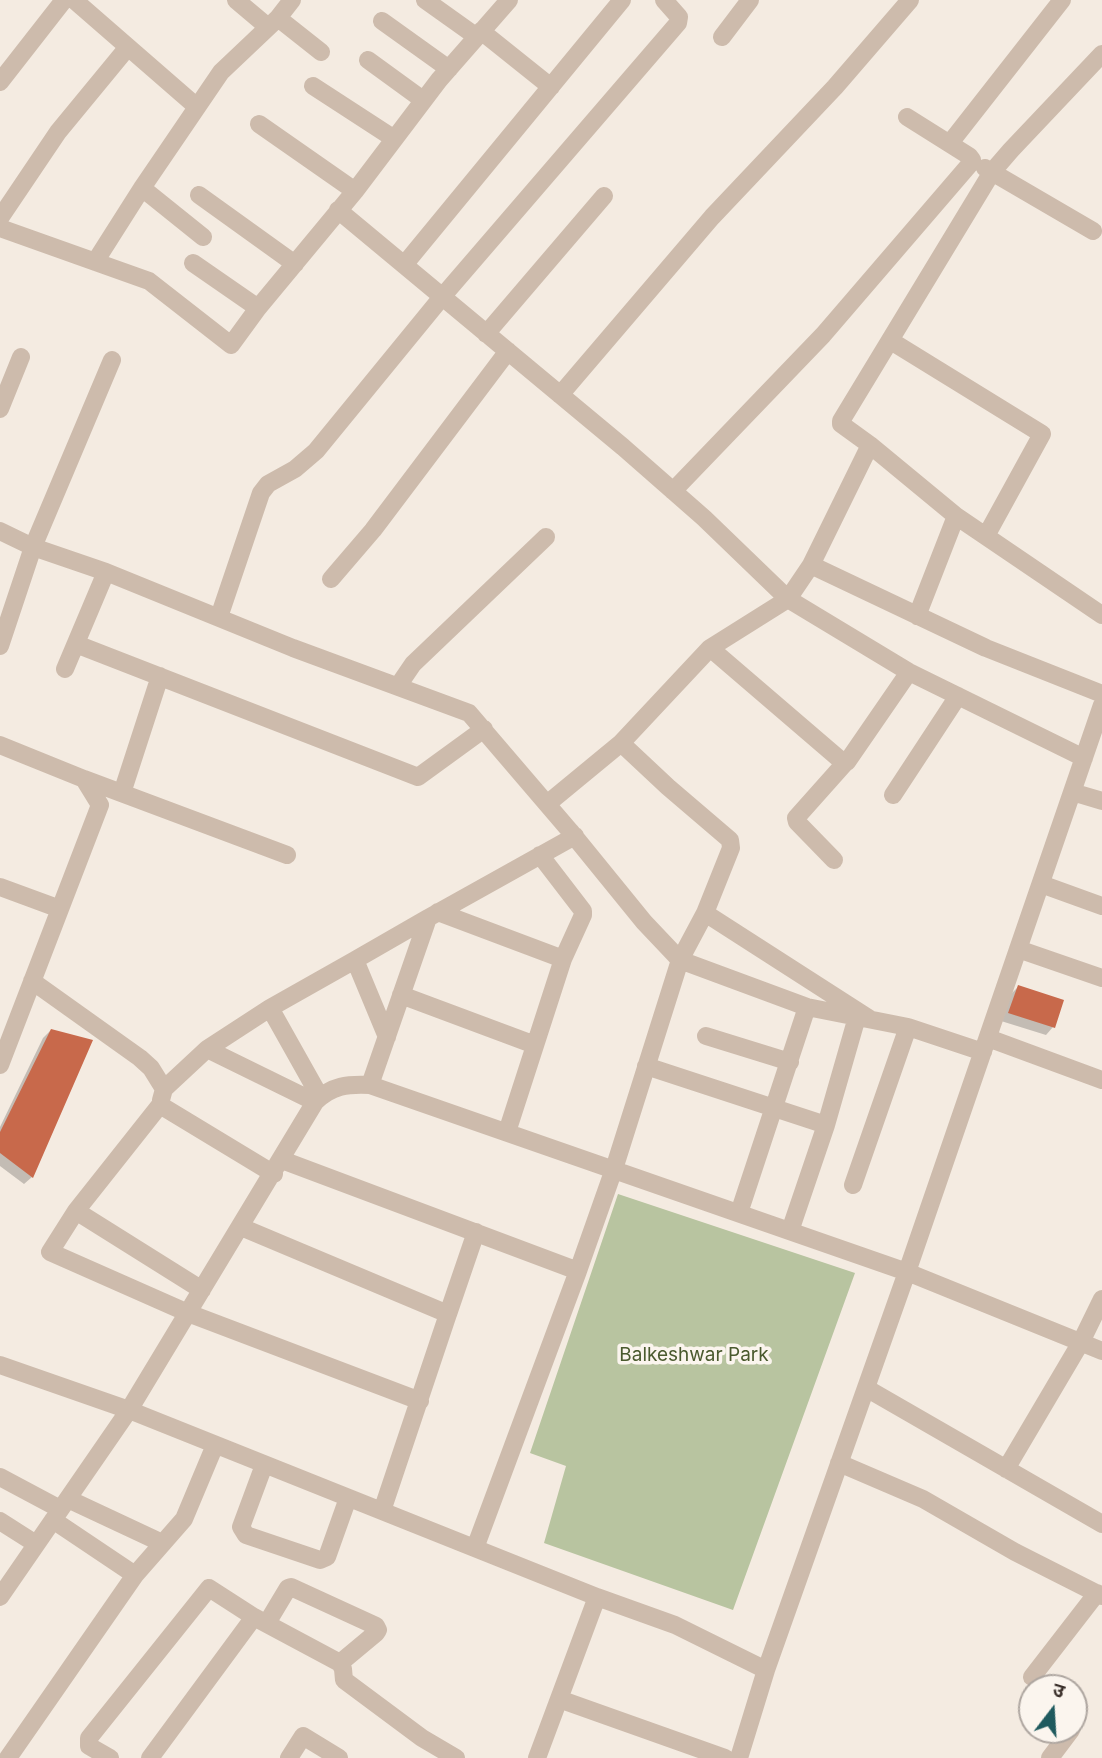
<!DOCTYPE html>
<meta charset="utf-8">
<style>
body{margin:0}
#map{position:relative;width:1102px;height:1758px;overflow:hidden;background:#f4ebe1;font-family:Inter,"Noto Sans Devanagari",sans-serif}
canvas{display:block}
.north{position:absolute;left:1018px;top:1674px;width:70px;height:70px;box-sizing:border-box;background:#fbf5ee;border:2px solid #aea6a0;border-radius:50%;rotate:17deg;font-size:19px;font-weight:700;line-height:28px;text-align:center;color:#3b302b}
.north::after{content:'';display:block;margin:auto;width:24px;height:32px;background:#1f5a5e;clip-path:polygon(50% 0,100% 100%,50% 72%,0 100%)}
</style>
<div id="map">
<canvas width="1102" height="1758"></canvas>
<div class="north">उ</div>
</div>
<script>
const ctx = document.querySelector('canvas').getContext('2d');
ctx.lineJoin = 'round';
function fillPath(path, color) { ctx.fillStyle = color; ctx.fill(path, 'evenodd'); }
function trace(path, color, width, dash) { ctx.strokeStyle = color; ctx.lineWidth = width; ctx.lineCap = dash ? 'butt' : 'round'; ctx.setLineDash(dash || []); ctx.stroke(path); }
function drawText(font, color, halo, rows, align = 'center') {
  ctx.font = font + ' Inter,sans-serif'; ctx.lineWidth = 7; ctx.setLineDash([]); ctx.textBaseline = 'middle'; ctx.strokeStyle = halo; ctx.fillStyle = color; for (const [text, x, y, turn = 0] of rows) {
    ctx.save(); ctx.translate(x, y); ctx.rotate((+turn || 0) * Math.PI / 180); ctx.textAlign = isNaN(turn) ? turn : align; if (halo) ctx.strokeText(text, 0, 0); ctx.fillText(text, 0, 0); ctx.restore();
  }
}
fillPath(new Path2D(`
 M618,1194L855,1273L733,1610L544,1543L566,1466L530,1453Z`), '#b8c4a0');
fillPath(new Path2D(`
 M1018,987L1053,1027L1046,1035L1001,1021L1011,994Z
 M51,1030L32,1177L24,1184L0,1166V1127L43,1038Z`), '#0003');
fillPath(new Path2D(`
 M1018,985L1064,1000L1055,1028L1008,1013Z
 M51,1029L93,1040L33,1178L0,1153V1132Z`), '#c8694b');
trace(new Path2D(`
 M74,0L197,107
 M236,0L268,27
 M425,0L477,37
 M278,18L321,52
 M382,21L449,69
 M481,31L551,87
 M722,37L750,0
 M368,60L423,100
 M0,82L64,0
 M313,86L393,138
 M259,124L355,191
 M950,143L1062,0
 M985,168L1093,231
 M142,188L203,237
 M199,195L295,264
 M338,210L623,447L704,518L788,599L811,565L986,648L1102,694
 M0,218L58,132L128,47
 M0,228L149,281L231,345L258,308L355,191L439,80L509,0
 M95,262L142,188L221,72L278,18L292,0
 M193,263L258,308
 M404,265L622,0
 M486,334L604,196
 M891,341L1042,434L986,536
 M560,395L712,217L835,87L910,0
 M0,409L21,357
 M870,445L841,424V421L992,172L1011,150L1102,54
 M673,491L823,335L970,164L972,160L969,156L907,117
 M0,531L33,547L106,572L293,648L469,713L570,831L644,922L680,960L614,1169L578,1271L282,1160
 M811,565L870,445L956,516L1102,615
 M331,579L373,530L508,351
 M917,616L956,516
 M219,617L261,493L268,484L295,469L316,451L442,297L678,23L679,17L664,0
 M76,644L418,777L484,729
 M0,646L33,547L112,360
 M65,669L106,572
 M909,672L847,762L844,763L710,648L788,599L909,672L1084,758
 M398,686L413,664L546,537
 M621,743L668,787L730,840L731,848L705,913
 M0,745L84,779L100,805L0,1065
 M84,779L287,855
 M1072,792L1102,801
 M122,793L160,676
 M893,795L958,696
 M547,804L621,743L710,648
 M834,860L797,822L796,818L845,763
 M1041,884L1102,906
 M0,887L60,909
 M438,912L563,959L583,915V911L540,855
 M1018,949L1102,978
 M32,981L140,1058L151,1068L164,1089
 M401,995L535,1045
 M270,1008L207,1049L315,1102
 M870,1019L705,913L680,960L807,1007L908,1027L983,1052
 M706,1036L790,1062
 M387,1037L355,960L428,918
 M988,1038L1102,1080
 M646,1066L826,1125
 M370,1085L428,918L575,836
 M320,1097L270,1008L355,960
 M161,1100L164,1089L207,1049
 M507,1132L563,959
 M853,1185L908,1027
 M76,1211L160,1105L274,1174
 M739,1213L807,1007
 M241,1227L448,1314L476,1232
 M790,1231L826,1125L857,1017
 M202,1290L76,1211L50,1252L188,1313L420,1401
 M0,1365L129,1410L597,1597L675,1625L766,1670
 M866,1388L1102,1524
 M839,1463L923,1499L1015,1552L1102,1596
 M264,1465L241,1527L246,1535L320,1560L327,1557L348,1498
 M1006,1469L1081,1342L1102,1299
 M0,1477L60,1509
 M68,1499L162,1543
 M382,1511L448,1314
 M53,1520L135,1575
 M0,1521L36,1544
 M475,1548L578,1271
 M0,1597L129,1410L315,1102C332,1085 348,1084 370,1085L907,1272L1102,1351
 M267,1623L288,1588L291,1587L376,1626L378,1630L376,1633L340,1663
 M1032,1677L1097,1593
 M559,1699L725,1758
 M8,1758L135,1575L184,1519L215,1445
 M110,1758L89,1746V1738L209,1588L254,1617L340,1663L343,1669L344,1680L422,1738L456,1758
 M150,1758L254,1617
 M289,1758L303,1736L339,1758
 M537,1758L597,1597
 M739,1758L766,1670L907,1272L1102,705
 M1050,1758L1071,1730`), '#cdbbac', 18);
drawText('19px', '#4a5a2e', '#fbf5ee', [
 ["Balkeshwar Park",694,1355]
]);
</script>
